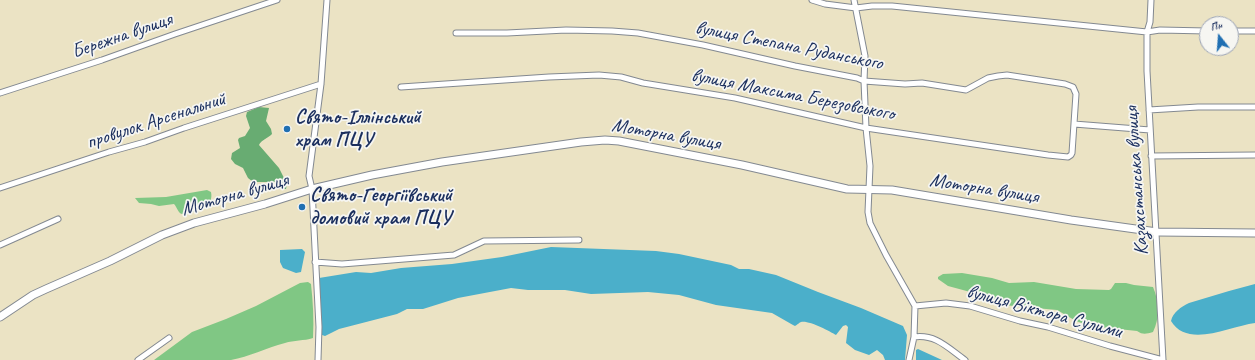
<!DOCTYPE html>
<meta charset="utf-8">
<style>
body{margin:0}
#map{position:relative;width:1255px;height:360px;overflow:hidden;background:#ebe3c4;font-family:Caveat,sans-serif}
canvas{display:block}
.north{position:absolute;left:1199px;top:16px;width:40px;height:40px;box-sizing:border-box;background:#f6f6f2;border:1px solid #9ea6b7;border-radius:50%;rotate:343deg;font-size:11px;font-weight:700;line-height:16px;text-align:center;color:#1b2f5e}
.north::after{content:'';display:block;margin:auto;width:14px;height:18px;background:#1f6fb2;clip-path:polygon(50% 0,100% 100%,50% 72%,0 100%)}
</style>
<div id="map">
<canvas width="1255" height="360"></canvas>
<div class="north">Пн</div>
</div>
<script>
const ctx = document.querySelector('canvas').getContext('2d');
ctx.lineJoin = 'round';
function fillPath(path, color) { ctx.fillStyle = color; ctx.fill(path, 'evenodd'); }
function trace(path, color, width, dash) { ctx.strokeStyle = color; ctx.lineWidth = width; ctx.lineCap = dash ? 'butt' : 'round'; ctx.setLineDash(dash || []); ctx.stroke(path); }
function drawText(font, color, halo, rows, align = 'center') {
  ctx.font = font + ' Caveat,sans-serif'; ctx.lineWidth = 3.5; ctx.setLineDash([]); ctx.textBaseline = 'middle'; ctx.strokeStyle = halo; ctx.fillStyle = color; for (const [text, x, y, turn = 0] of rows) {
    ctx.save(); ctx.translate(x, y); ctx.rotate((+turn || 0) * Math.PI / 180); ctx.textAlign = isNaN(turn) ? turn : align; if (halo) ctx.strokeText(text, 0, 0); ctx.fillText(text, 0, 0); ctx.restore();
  }
}
fillPath(new Path2D(`
 M207,190L211,192C214,206 200,211 188,213C188,213 183,214 182,214C178,213 177,207 174,204L159,206L151,204L139,203L135,198L166,197Z
 M962,273L992,278L1009,283L1034,282L1076,289L1109,290L1111,289L1115,283H1126L1134,285L1153,287C1159,300 1160,319 1153,332C1146,334 1143,335 1137,331L1090,326L1076,321L1057,310L1003,305L974,293L948,286L938,279V277L943,274Z
 M308,282L311,284C313,302 314,320 313,338C304,341 294,340 285,343C266,348 249,357 231,360H154L192,332L226,319L256,306L300,283Z`), '#80c784');
fillPath(new Path2D(`
 M259,107L269,108L266,121L271,129L272,134C268,138 261,140 259,145L279,168L287,184L286,189H280L276,182H253L248,178L243,168L235,164L231,159L232,153L240,148L238,140L239,138L245,136L250,128L246,116L247,112Z`), '#68ac72');
fillPath(new Path2D(`
 M551,247L656,251L679,254L731,265L739,269H749L776,275L818,292L861,308L903,326L907,335L905,360H885L883,355L877,350L869,355L855,350L846,343L848,327L846,325L843,326L836,335C829,331 809,320 801,322C800,322 797,325 795,326L793,325L772,313L716,305L679,295L648,292L591,294L565,290H528L511,288L458,298L423,309H407L397,314L339,329L325,336L322,335C320,321 321,307 320,293C320,288 318,283 319,278L356,272L371,273L401,268L452,264L502,257Z
 M302,249L305,252L301,272L296,273L283,268L280,262V250Z
 M1255,284V323C1230,326 1188,349 1171,321C1173,312 1181,307 1189,303L1229,291Z
 M918,349L942,360H916V350Z`), '#4bafca');
const minor = new Path2D(`
 M812,0L825,4L856,8L872,6H892L1147,32L1160,30L1207,31
 M854,0L865,56L864,81L866,128L870,166L868,212L870,223L886,255L915,306L914,337L909,360
 M1151,0L1150,22L1147,32V71L1163,360
 M1231,31H1255
 M401,87L549,77L599,75L621,77L643,83L735,98L866,128L1048,155L1068,157L1071,155L1072,153L1076,94L1073,87L1065,84L1007,75L998,76L988,78L966,90L922,83L905,84L864,81L857,78L795,66L703,45L638,33L612,31L566,30L507,33H456
 M0,93L102,60L175,34L277,0
 M1149,110L1198,107H1255
 M1074,124L1150,130
 M1151,156L1255,155
 M0,188L109,152L145,142L184,128L321,84
 M0,245L58,219
 M315,262L342,264L454,255L484,241L579,240
 M915,306L946,303L970,306L1020,321L1048,327L1110,346L1163,360
 M914,337C936,334 948,348 965,360
 M138,360L169,338
 M318,360L319,327L312,189L309,176L321,84L327,0`);
const tertiary = new Path2D(`
 M0,317L33,295L46,289L110,261L162,235L194,223L265,204L312,189L372,175L442,162L581,142L605,140L619,141L742,165L847,189L892,190L1071,220L1157,232L1255,233`);
trace(minor, '#838991', 7);
trace(tertiary, '#838991', 9);
trace(minor, '#fff', 5);
trace(tertiary, '#fff', 7);
for (const [x, y, r, color] of [
 [287,129,4,"#1f6fb2"],
 [302,207,4,"#1f6fb2"]
]) { const dot = new Path2D(); dot.arc(x, y, r, 0, 2 * Math.PI); ctx.fillStyle = color; ctx.fill(dot); trace(dot, '#f6f6f2', 1.5); }
drawText('20px', '#1b2f5e', '#f6f6f2', [
 ["Бережна вулиця",122,36,-19],
 ["вулиця Степана Руданського",789,46,11],
 ["вулиця Максима Березовського",793,95,11],
 ["провулок Арсенальний",156,121,-18],
 ["Моторна вулиця",666,135,10],
 ["Казахстанська вулиця",1137,181,-94],
 ["Моторна вулиця",984,189,9],
 ["Моторна вулиця",235,195,-16],
 ["вулиця Віктора Сулими",1044,312,15]
]);
drawText('bold 20px', '#1b2f5e', '#f6f6f2', [
 ["Свято-Іллінський",295,118],
 ["храм ПЦУ",295,141],
 ["Свято-Георгіївський",310,196],
 ["домовий храм ПЦУ",310,219]
], 'left');
</script>
